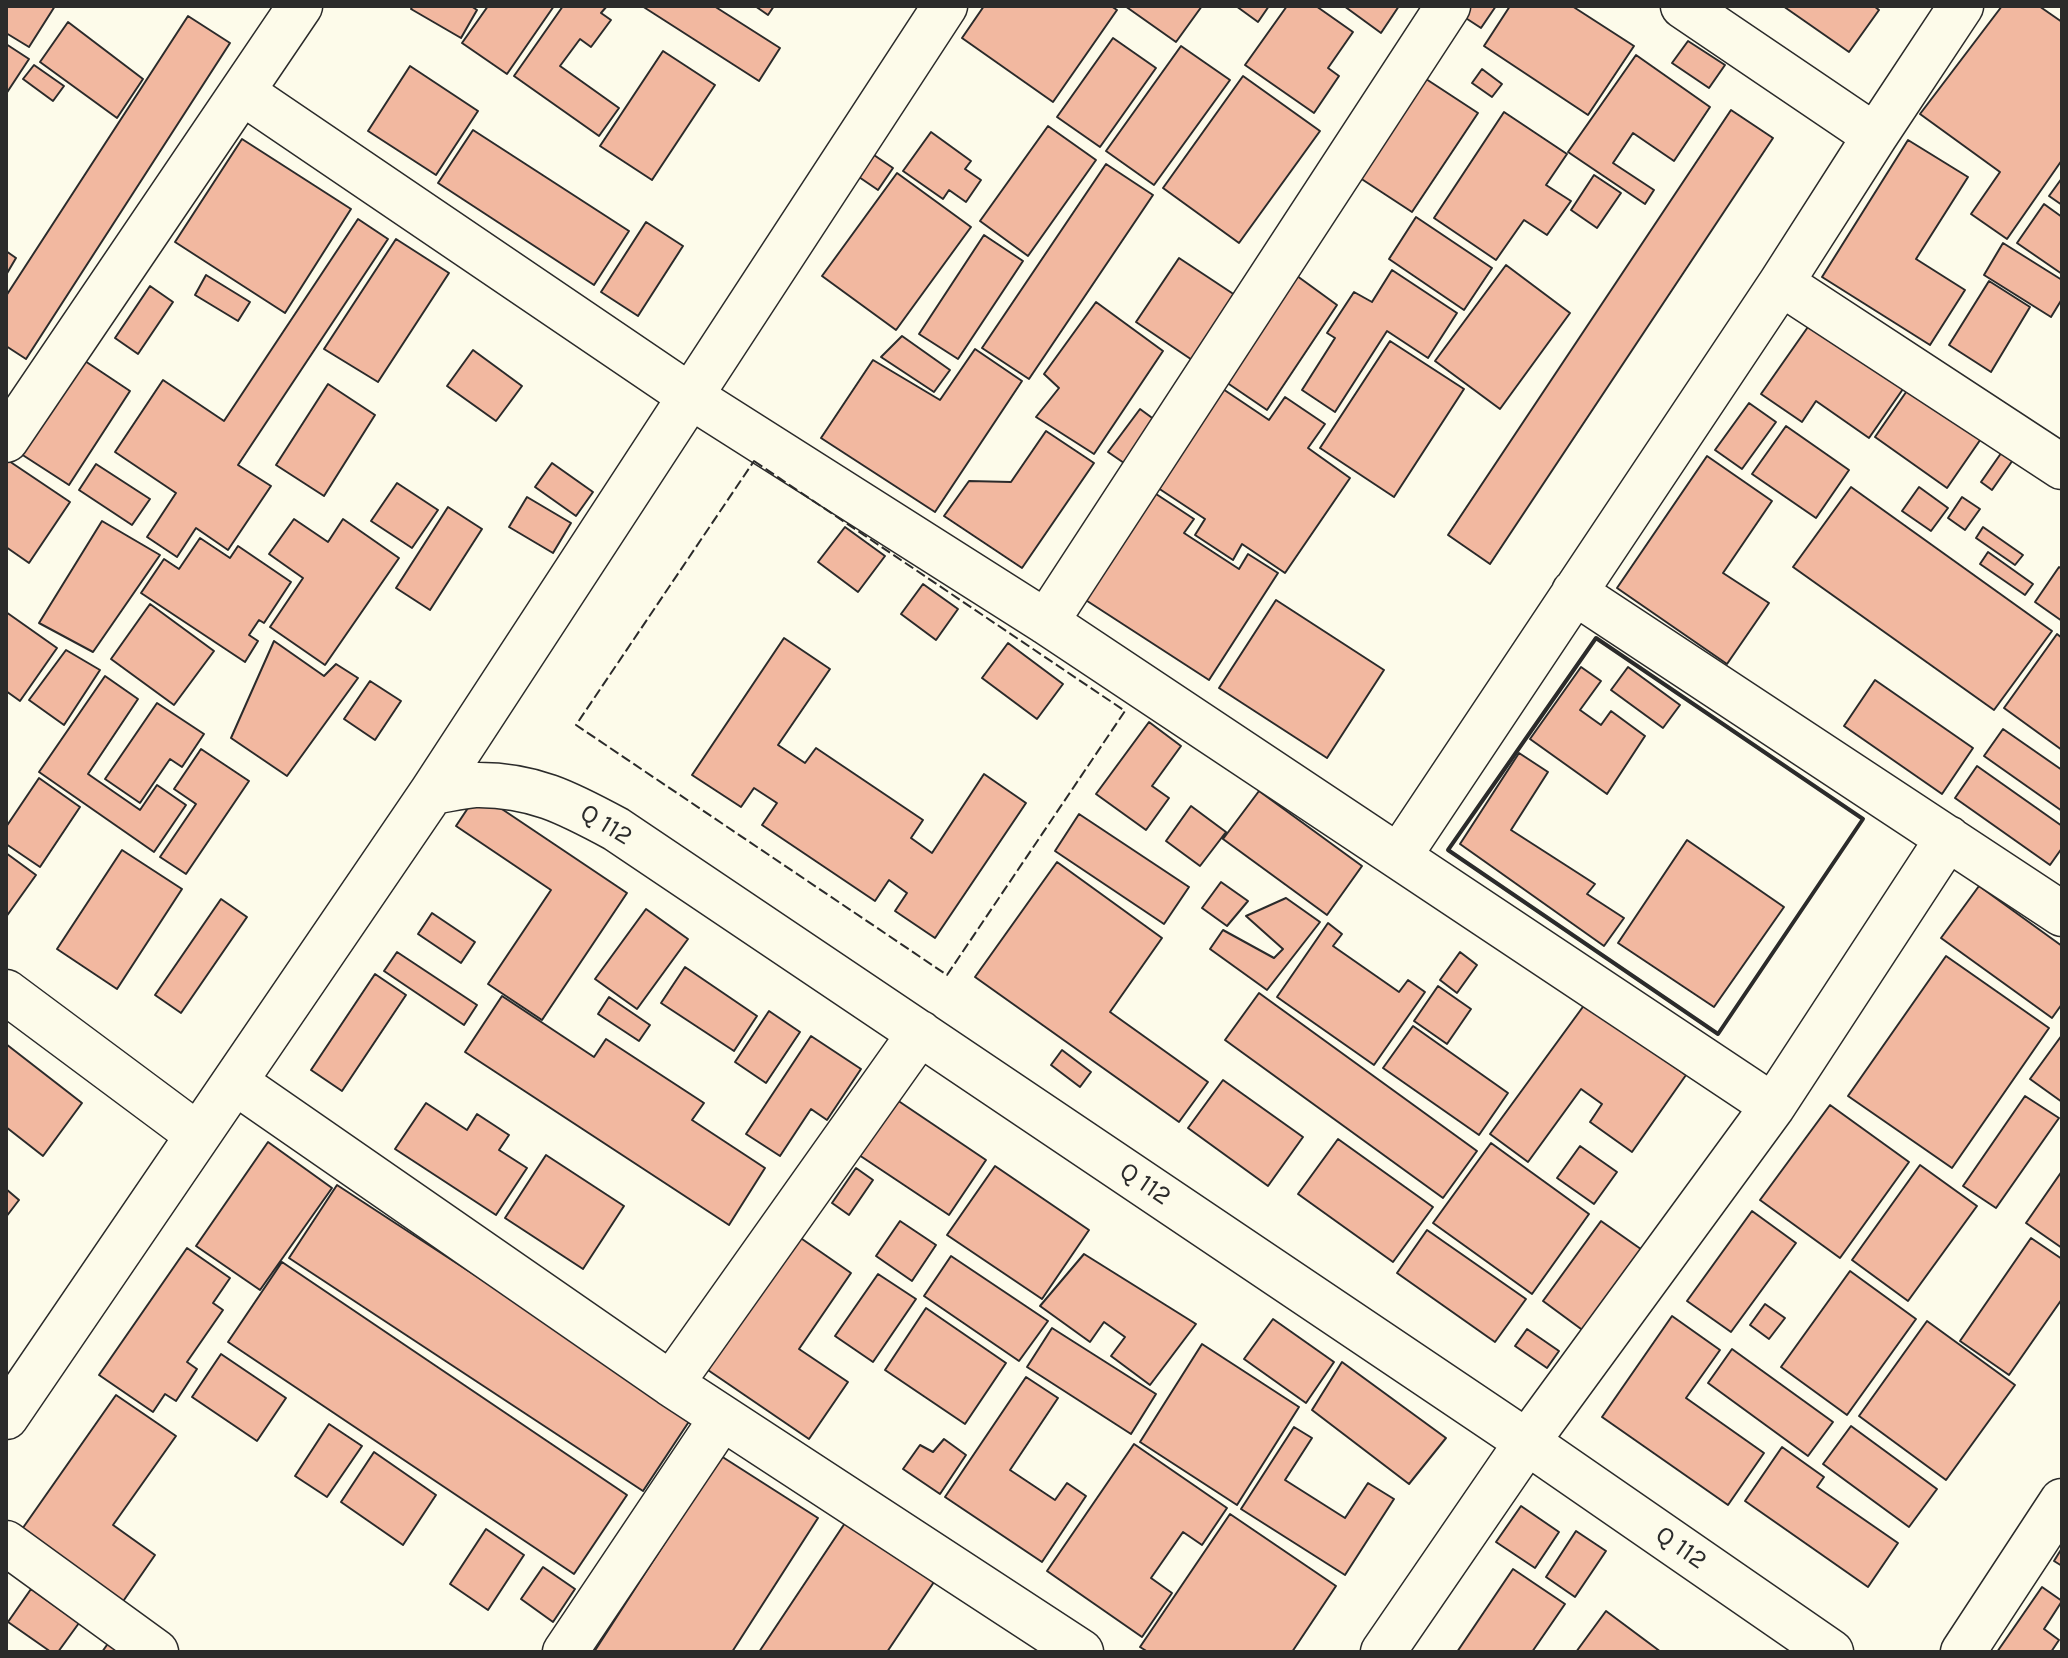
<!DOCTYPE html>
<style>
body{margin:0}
#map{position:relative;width:2068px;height:1658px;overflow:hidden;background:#fdfbea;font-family:Karla,sans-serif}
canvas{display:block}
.frame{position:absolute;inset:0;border:8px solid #2b2b2b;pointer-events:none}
</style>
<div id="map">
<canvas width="2068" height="1658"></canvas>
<div class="frame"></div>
</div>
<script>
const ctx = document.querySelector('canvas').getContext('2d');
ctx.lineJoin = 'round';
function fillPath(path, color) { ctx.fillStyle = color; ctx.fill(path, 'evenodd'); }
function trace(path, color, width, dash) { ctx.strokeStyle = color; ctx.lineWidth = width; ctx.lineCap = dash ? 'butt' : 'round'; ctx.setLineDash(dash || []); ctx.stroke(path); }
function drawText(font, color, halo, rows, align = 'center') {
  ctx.font = font + ' Karla,sans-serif'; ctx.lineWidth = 6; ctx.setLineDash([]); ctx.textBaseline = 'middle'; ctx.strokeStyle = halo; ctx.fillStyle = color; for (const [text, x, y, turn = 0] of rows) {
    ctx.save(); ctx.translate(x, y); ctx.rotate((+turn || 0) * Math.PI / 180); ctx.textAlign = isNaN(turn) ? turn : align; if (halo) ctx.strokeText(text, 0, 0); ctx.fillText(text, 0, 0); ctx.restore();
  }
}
const building = new Path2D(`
 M6,6H55L29,47L6,33Z
 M413,6H471L477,10L461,38L411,9Z
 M488,6H554L507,74L462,43Z
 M563,6H607L601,13L611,20L591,47L580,39L560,66L619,108L599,136L514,76Z
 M642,6H714L780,48L759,81Z
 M755,6H774L768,15Z
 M984,6H1111L1117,10L1053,102L962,38Z
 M1125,6H1202L1176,42Z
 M1236,6H1269L1258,22Z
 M1287,6H1316L1353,32L1328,68L1339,76L1314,113L1245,65Z
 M1344,6H1399L1381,33Z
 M1458,6H1496L1481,28L1455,11Z
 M1510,6H1572L1634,46L1588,115L1484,46Z
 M1783,6H1874L1879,10L1849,52Z
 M2002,6H2039L2062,22V160L2007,239L1971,214L2000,172L1920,114Z
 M188,16L230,43L26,359L6,346V296Z
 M68,22L143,79L117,118L40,62Z
 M1113,38L1156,68L1100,147L1057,117Z
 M1688,41L1725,65L1709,88L1672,63Z
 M6,44L29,59L6,94Z
 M1181,46L1230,80L1154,185L1106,151Z
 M663,51L715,85L652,180L600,146Z
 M1636,55L1710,107L1674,161L1633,133L1613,163L1654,190L1645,204L1568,152Z
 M34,65L64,86L53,101L23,79Z
 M410,66L478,111L436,175L368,131Z
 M1482,69L1502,84L1492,97L1472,83Z
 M1243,76L1320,131L1239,243L1163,188Z
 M1423,77L1478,113L1412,212L1357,176Z
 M1731,110L1773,138L1490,564L1448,535Z
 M1504,112L1567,154L1546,185L1571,201L1547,235L1524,220L1496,260L1434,218Z
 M1048,126L1096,160L1028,256L980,221Z
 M473,130L629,231L594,285L438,183Z
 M931,132L971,161L965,169L981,180L966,202L949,190L943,199L903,171Z
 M242,139L351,209L285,313L175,242Z
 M1908,140L1968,177L1916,259L1965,290L1930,345L1822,277Z
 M871,153L893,168L878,190L856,175Z
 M1106,164L1153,195L1029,379L982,348Z
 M897,173L971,227L896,330L822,276Z
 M1594,175L1621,193L1597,228L1571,210Z
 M2062,178V205L2049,196Z
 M2044,204L2062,217V274L2017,243Z
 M1416,217L1492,268L1464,310L1389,259Z
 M358,219L388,239L238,465L271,486L228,550L196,528L177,557L147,537L176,493L115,452L163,380L224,421Z
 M646,222L683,246L638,316L601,292Z
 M984,235L1023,261L958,359L919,334Z
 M396,239L449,273L378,382L324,349Z
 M2003,243L2062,280V299L2051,317L1984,275Z
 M6,251L16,258L6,275Z
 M1179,258L1244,301L1201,366L1136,322Z
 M1506,265L1570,313L1500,409L1435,361Z
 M1392,270L1457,313L1428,358L1387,331L1335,412L1302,390L1335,338L1327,333L1354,292L1372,302Z
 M1293,273L1337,305L1267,410L1223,380Z
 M206,275L250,302L238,321L195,295Z
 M1989,281L2030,307L1991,372L1949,345Z
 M150,286L173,302L138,354L115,338Z
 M1096,302L1163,351L1094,454L1036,417L1059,388L1044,374Z
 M1810,324L1903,389L1869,438L1816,401L1802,422L1761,394Z
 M902,336L950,370L934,392L881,357Z
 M1390,341L1464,389L1394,497L1320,448Z
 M975,349L1022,381L935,512L821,438L873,360L940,400Z
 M473,350L522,386L496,421L447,386Z
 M79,357L130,391L69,485L18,452Z
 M1913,382L1985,433L1947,488L1875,437Z
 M328,384L375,415L324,496L276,465Z
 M1220,387L1269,420L1285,397L1325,424L1308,448L1350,478L1285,573L1242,544L1233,560L1195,535L1205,519L1155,486Z
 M1749,403L1776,422L1742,469L1715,450Z
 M1140,409L1155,420L1124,463L1108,452Z
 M1786,426L1849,470L1816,518L1752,474Z
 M1046,431L1094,463L1022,568L944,516L969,481L1011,482Z
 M2004,449L2015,457L1992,490L1981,482Z
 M1707,456L1772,501L1723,573L1769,603L1727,664L1617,588Z
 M6,459L70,502L29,563L6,547Z
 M552,463L593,492L576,516L535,487Z
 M96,464L150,499L132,525L79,490Z
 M397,483L438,510L412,548L371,521Z
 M1851,487L2052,631L1994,710L1793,567Z
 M1919,487L1948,508L1931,531L1902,511Z
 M1150,490L1194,519L1184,533L1239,569L1248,554L1278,573L1209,680L1081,597Z
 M527,497L571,523L553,553L509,527Z
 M1962,497L1980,509L1965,530L1948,518Z
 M448,507L482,529L430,610L396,588Z
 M294,519L328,542L343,519L399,558L325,665L270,627L303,578L269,554Z
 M102,521L160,555L93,652L39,623Z
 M845,527L885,556L858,592L818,562Z
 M1983,527L2023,555L2015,565L1976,538Z
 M200,538L230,558L238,546L291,582L264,623L259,620L249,635L258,641L245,662L141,593L164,559L179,569Z
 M1988,552L2033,584L2025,595L1980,564Z
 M2059,567L2062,569V621L2035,602Z
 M923,584L958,609L936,640L901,614Z
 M1276,600L1384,670L1327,758L1219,688Z
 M150,604L214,651L174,705L111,659Z
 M6,612L57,648L20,701L6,691Z
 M2057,634L2062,638V750L2004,708Z
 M784,638L830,669L778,745L805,763L816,748L923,820L911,838L932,853L984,774L1026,803L935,938L895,911L907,893L889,880L875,901L762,825L777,803L754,788L741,807L692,775Z
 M274,641L324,676L336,664L358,678L287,776L231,738Z
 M1008,643L1063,684L1037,719L982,678Z
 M66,650L100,670L64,725L29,700Z
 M1581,667L1601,681L1580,710L1601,725L1611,711L1645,736L1607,794L1530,739Z
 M1628,667L1680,705L1663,728L1611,690Z
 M105,676L138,699L88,774L140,810L157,785L186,805L154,852L39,772Z
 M1875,680L1973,748L1942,794L1844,726Z
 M370,681L401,701L375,740L344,719Z
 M157,703L204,734L182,767L170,759L140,803L105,779Z
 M1149,722L1181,746L1152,786L1169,798L1146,830L1096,794Z
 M2003,729L2062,770V811L1984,756Z
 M201,749L249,781L186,874L160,857L196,804L174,789Z
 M1519,753L1548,772L1511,830L1595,884L1587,894L1624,918L1604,946L1460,844Z
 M1977,766L2062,826V848L2050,865L1955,798Z
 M39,778L80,807L40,867L6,844V827Z
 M1259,791L1362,866L1327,915L1223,839Z
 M478,793L627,893L542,1020L488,984L551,890L456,826Z
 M1191,806L1226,832L1200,866L1166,841Z
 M1079,814L1189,887L1164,924L1055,851Z
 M1687,840L1784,907L1714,1007L1618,943Z
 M122,850L182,889L117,989L57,949Z
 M6,853L36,875L6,917Z
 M1057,862L1162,938L1110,1012L1208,1082L1179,1122L975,977Z
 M1221,882L1248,901L1227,926L1202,908Z
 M1979,886L2062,946V1004L2052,1018L1941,938Z
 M1286,898L1320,922L1267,990L1210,949L1223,930L1274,958L1283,949L1246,916Z
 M221,899L247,917L181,1013L155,995Z
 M646,909L688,939L637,1009L595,979Z
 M432,913L475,942L461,963L418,934Z
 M1328,923L1342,934L1333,946L1399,992L1408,980L1425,992L1374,1065L1277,997Z
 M397,952L477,1005L464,1025L384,971Z
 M1460,952L1477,965L1457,993L1440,980Z
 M1946,956L2049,1028L1952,1168L1848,1096Z
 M685,967L757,1016L734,1051L661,1003Z
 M375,974L406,995L342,1091L311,1070Z
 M1438,986L1471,1009L1447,1044L1414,1021Z
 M1259,993L1477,1151L1443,1198L1225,1040Z
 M502,996L594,1057L606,1039L704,1103L692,1120L765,1168L729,1225L465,1052Z
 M609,997L650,1025L639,1041L598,1014Z
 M1585,1004L1686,1075L1632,1152L1590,1122L1602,1104L1581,1089L1528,1162L1490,1134Z
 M769,1011L800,1032L766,1083L735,1062Z
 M1413,1026L1508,1093L1479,1135L1383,1068Z
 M2062,1035V1102L2030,1079Z
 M811,1036L861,1069L827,1120L811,1109L780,1156L746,1134Z
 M6,1044L82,1103L43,1156L6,1127Z
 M1062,1050L1091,1072L1080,1087L1051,1065Z
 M1223,1080L1303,1137L1268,1186L1188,1128Z
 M2025,1096L2059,1118L1996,1208L1963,1186Z
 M897,1100L986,1160L949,1215L859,1155Z
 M426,1103L467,1130L477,1114L509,1135L499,1150L527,1168L496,1215L395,1149Z
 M1830,1105L1909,1162L1840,1258L1760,1200Z
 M1338,1139L1433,1207L1393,1262L1298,1194Z
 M268,1142L332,1188L260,1290L196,1246Z
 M1491,1143L1589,1214L1532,1294L1433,1223Z
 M1580,1146L1617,1172L1594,1204L1557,1178Z
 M546,1155L624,1206L583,1269L505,1218Z
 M1920,1165L1977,1206L1908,1301L1852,1260Z
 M995,1166L1089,1230L1042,1299L947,1235Z
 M856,1168L873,1180L849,1215L832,1203Z
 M2062,1171V1248L2026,1223Z
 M337,1185L692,1417L643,1491L289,1258Z
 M6,1189L19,1200L6,1217Z
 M1752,1211L1796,1243L1731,1332L1687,1301Z
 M900,1221L936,1245L912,1281L876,1256Z
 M1601,1221L1655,1259L1596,1340L1543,1301Z
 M1427,1230L1526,1299L1495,1342L1397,1273Z
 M792,1232L851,1273L799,1349L848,1382L809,1439L702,1366Z
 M2031,1238L2062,1259V1299L2009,1375L1960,1341Z
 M187,1248L230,1278L213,1303L223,1310L187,1362L197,1369L176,1401L165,1394L153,1412L99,1375Z
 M1084,1254L1196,1324L1150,1385L1111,1356L1125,1337L1104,1322L1090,1342L1040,1306Z
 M951,1256L1048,1321L1019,1361L924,1296Z
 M282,1262L627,1495L574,1574L228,1342Z
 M1850,1271L1916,1319L1847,1415L1781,1367Z
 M878,1274L916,1299L873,1362L835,1336Z
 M1765,1304L1785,1318L1769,1339L1750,1325Z
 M926,1308L1006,1363L965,1424L885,1370Z
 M1672,1316L1720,1350L1686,1398L1764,1453L1728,1505L1602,1417Z
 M1273,1319L1334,1362L1306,1403L1244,1359Z
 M1927,1321L2015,1385L1946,1480L1859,1416Z
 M1052,1328L1156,1394L1131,1434L1027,1367Z
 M1527,1329L1559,1351L1547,1368L1515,1346Z
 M1202,1344L1299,1407L1237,1505L1140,1442Z
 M1732,1349L1833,1422L1808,1456L1708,1383Z
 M221,1354L286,1398L257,1441L192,1397Z
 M1342,1362L1446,1438L1409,1484L1312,1410Z
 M1026,1377L1058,1398L1010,1470L1055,1500L1067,1483L1086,1496L1042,1562L945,1497Z
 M116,1395L176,1436L113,1525L155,1555L115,1613L13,1542Z
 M329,1424L362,1446L327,1497L295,1476Z
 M1851,1426L1937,1489L1909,1527L1823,1464Z
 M1294,1427L1312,1438L1285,1480L1345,1518L1368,1483L1394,1499L1345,1575L1241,1509Z
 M944,1439L966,1455L940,1494L903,1469L920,1445L933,1452Z
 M1134,1444L1227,1508L1202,1545L1183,1532L1151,1578L1172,1593L1142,1637L1047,1571Z
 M1782,1447L1824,1477L1817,1487L1898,1543L1868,1587L1745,1501Z
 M374,1452L436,1495L403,1545L341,1502Z
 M721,1456L818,1518L732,1652H594Z
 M1521,1506L1559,1532L1535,1568L1496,1542Z
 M1230,1514L1336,1586L1292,1652H1148L1140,1647Z
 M847,1520L936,1579L887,1652H759Z
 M486,1529L524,1555L488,1610L450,1584Z
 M1576,1531L1606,1551L1575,1597L1546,1577Z
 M2062,1548V1566L2054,1561Z
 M543,1567L575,1589L553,1622L521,1599Z
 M1513,1569L1565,1604L1532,1652H1457Z
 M2042,1587L2062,1601L2044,1629L2059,1640L2051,1652H1997Z
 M31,1589L79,1623L58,1652H51L8,1622Z
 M1606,1611L1661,1652H1576Z
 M114,1635L138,1652H102Z`);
fillPath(building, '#f2b8a0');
trace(building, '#2b2b2b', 2);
const minor = new Path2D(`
 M1683,6L1875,136
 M242,92L690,396L1046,622L1773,1106
 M1781,283L2062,467
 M6,440L300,6
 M1574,592L2062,914
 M1046,622L1448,6
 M432,792C446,790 461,786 475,785C532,784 568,803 616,829L1527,1442L1831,1652
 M1399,856L1781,283L1875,136L1961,6
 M6,992L198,1135
 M235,1082L671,1384L1081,1652
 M671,1384L920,1033
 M6,1417L432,792L945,6
 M6,1543L156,1652
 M565,1652L722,1418
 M1383,1652L1527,1442L1773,1106L1948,838
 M1963,1652L2062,1501`);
trace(minor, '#2b2b2b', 47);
trace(minor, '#fdfbea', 44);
trace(new Path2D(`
 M754,461L1125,711L947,975L576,725Z`), '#2b2b2b', 2, [10, 4]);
trace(new Path2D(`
 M1596,638L1863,819L1718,1034L1448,850Z`), '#2b2b2b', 4);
drawText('26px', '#2b2b2b', '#fdfbea', [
 ["Q 112",606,825,31],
 ["Q 112",1145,1184,34],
 ["Q 112",1681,1548,35]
]);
</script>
